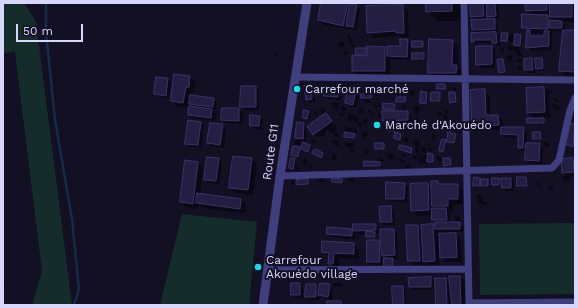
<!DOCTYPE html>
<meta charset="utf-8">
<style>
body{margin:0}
#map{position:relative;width:578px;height:308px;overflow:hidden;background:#131024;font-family:"Work Sans",sans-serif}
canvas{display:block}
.frame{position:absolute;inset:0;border:4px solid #d9d6fc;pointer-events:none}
.scale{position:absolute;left:16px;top:24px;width:67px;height:18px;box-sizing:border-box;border:2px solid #d9d6fc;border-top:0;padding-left:5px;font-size:12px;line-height:14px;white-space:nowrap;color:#d9d6fc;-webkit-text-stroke:3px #131024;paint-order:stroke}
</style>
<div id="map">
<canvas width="578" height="308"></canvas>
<div class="frame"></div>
<div class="scale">50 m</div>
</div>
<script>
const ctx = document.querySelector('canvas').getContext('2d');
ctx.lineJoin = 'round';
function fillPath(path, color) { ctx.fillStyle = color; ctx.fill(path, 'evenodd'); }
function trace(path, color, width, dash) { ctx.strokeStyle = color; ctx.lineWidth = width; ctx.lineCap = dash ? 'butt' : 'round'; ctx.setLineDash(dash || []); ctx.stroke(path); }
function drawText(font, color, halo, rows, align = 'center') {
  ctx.font = font + ' "Work Sans",sans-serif'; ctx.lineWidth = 4; ctx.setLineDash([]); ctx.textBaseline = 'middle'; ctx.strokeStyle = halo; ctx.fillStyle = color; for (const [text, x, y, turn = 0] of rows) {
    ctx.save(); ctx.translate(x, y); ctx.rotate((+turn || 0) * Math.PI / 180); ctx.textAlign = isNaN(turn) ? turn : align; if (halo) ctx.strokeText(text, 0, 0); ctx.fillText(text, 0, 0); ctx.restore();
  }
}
fillPath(new Path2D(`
 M3,3H24L36,22L72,305H32L42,271L15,52L3,53Z
 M182,214L257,222L249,305H160Z
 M575,223V294L480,295L479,224Z`), '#142d2b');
fillPath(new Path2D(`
 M322,3H354V5L360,9L356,30L324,25L319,20Z
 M376,3H390V6H402L408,11L409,38H402L400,36L374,38L368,32L379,7Z
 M427,3H458L461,6V21H437L427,11Z
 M471,3H498L499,19L494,20L498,23V32L496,33L499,36L500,47L504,49V53L501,52L499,46L493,43H477L475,45L472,41L477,34L473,30V21H476L472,16ZM487,15L492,20H487Z
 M526,3H575V22H562L565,25V31H575V80H570L560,70L564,31H553V34H551L552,35V50L531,51L527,47L528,33L523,28L531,15L527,10ZM531,33L545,34V37H533Z
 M349,34L355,47L353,48L347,35Z
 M507,34L509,36V34H512L516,37L522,38L521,47L518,46L523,56L518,57L516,52L513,49V51L508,50L509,45L518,48L515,43L502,40Z
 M407,40L411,44V60L390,59V76H358L353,70L359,57L357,55L366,49L368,52L385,48L388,51L401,47Z
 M452,41L458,46V67L462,71L461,78H435L430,72Z
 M338,42H344L345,47H339Z
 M422,42L424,48L413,47Z
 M491,47L495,50V68H481L477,64Z
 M343,52H347L348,55H344Z
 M275,53L278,55L277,58L275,56Z
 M413,54H424L426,60H415Z
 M510,54L513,57L510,61L506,58Z
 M516,59H521L522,62H517Z
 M532,59L537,64L542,59L544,69L538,70L536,67V73H528L525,70Z
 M503,60L506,73L501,74L500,72Z
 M517,67H522L525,70H519Z
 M175,75L190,77L195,82L194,92H191L190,96L214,99L217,102L216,110H212L216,113L215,121L192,118L189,115L190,108L177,106L172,101ZM189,103L194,107H189Z
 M167,79L171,83L169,99L159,97L155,94Z
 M385,85H389L390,90H386Z
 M445,85L447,90L438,89Z
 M310,86L314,90L315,102L310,103L307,99Z
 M256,87L259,91V110H245L241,106Z
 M452,87L456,88L457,91H454Z
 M544,88L552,91V93H549L550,117H541L545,121V124H529L528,122L535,119L528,112Z
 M349,90L356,91L359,95L356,108L350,106L346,103Z
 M409,90L414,91V96L409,94Z
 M423,90H433L434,93H440L442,102H434L432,92H425L428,94L427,105L422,104L421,103L426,93Z
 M484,90L490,96V116H498L503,121L504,128H523L527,132V144H539L543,148L542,164L529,163L526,160V151H522L519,147V138L506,137L502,134V130L478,131L473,126Z
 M337,91L341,94V100L328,99L325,96Z
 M374,92H377L379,96H376Z
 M455,93L457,103L452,104L451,102Z
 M362,95H372L374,99H369L371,103H365Z
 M553,97L559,100V102L553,100Z
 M405,98L406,103H403L406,110H404L402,103L398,101Z
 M332,102H337L339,108H333Z
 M373,103L378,106V103H380L382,108L377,106V108H374Z
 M554,103L560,107L558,111L552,107Z
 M394,105L395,112H408L411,116L412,123L387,124L384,118L378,116V112L383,115L393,112V111L384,109Z
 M413,106L420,107L418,115L414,113Z
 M341.5 109a2.5 2.5 0 1 1 5 0a2.5 2.5 0 1 1-5 0Z
 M360,107L364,109L363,114L358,112Z
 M320,108H324L326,113H321Z
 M222,109H239L243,113L242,124L226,123L222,120Z
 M368,109L373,112V114L368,112Z
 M314,110L318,112L317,117L314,115Z
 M445,110H448L449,113H446Z
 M305,111L310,114L309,120L304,118Z
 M438,111L441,113V117L438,116Z
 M340,112L344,114L343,117L339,115Z
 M349,113L359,118L357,121L362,123L361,127L352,120L351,122L347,120Z
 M574,113H575V120L573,118Z
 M443,115H446L448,119H444Z
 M259,117L263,120L262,129H254L251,126Z
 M418,117L420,123L417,124L420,126V131H416L415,125H417L414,122L413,118Z
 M329,118L337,129L332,133L328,129L325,132L326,135L317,137L314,134Z
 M364,119L368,121L366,125L363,123Z
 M373,120H379L380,126H374Z
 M437,120L445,122L446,125H442L439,122V126Z
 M201,123L204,126L201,148L189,147L186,143Z
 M304,124L307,127L306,142L300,141L296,138Z
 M572,124L575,125V149L564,143Z
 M222,125L226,129L224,148L211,146L208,143Z
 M422,125L427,127V131L422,129Z
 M438 128a3 3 0 1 1 6 0a3 3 0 1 1-6 0Z
 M345,126L350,127L353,130V128L357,129V134L351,130V132L346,131Z
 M394,126L395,132H390L389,130Z
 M431,127H434L436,131L432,130Z
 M363,131L368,133L366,140L362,138Z
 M334,132H338L339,137H335Z
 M433,133L436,135L435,141L431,139Z
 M540,133L542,140H536L534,138Z
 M396,134L402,136L401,141L395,138Z
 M455,134L457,136L455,144L449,143L448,142Z
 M354,135L355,139L345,137Z
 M405,137L409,139L407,143L403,140Z
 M311,139L316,141L315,144L310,141Z
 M415,139L420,141L419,147H416L419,150V155L423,158V155H426L429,158L433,155L434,163H430L427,160L428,165L422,162V164L419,163L418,153L415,152V148H417L414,145Z
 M294,140L300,141L301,145L295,144Z
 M332,140H338L339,146L333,145Z
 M446,141L447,142L444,153L440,150Z
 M543,142H549L550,147H545Z
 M304,143L311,147L309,153L302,149Z
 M344,143H353L354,147L346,146Z
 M383,144L385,150L376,148Z
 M421,147L426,149L425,153L421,151Z
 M428,147L433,149V152L428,150Z
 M299,148L301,150L299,158L294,157L292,155Z
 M349,149H353L355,152H351Z
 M363,149H368L369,154H365Z
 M400,149H411L413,151L412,153Z
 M333,153L337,155L336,161L332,159Z
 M401,153L406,155V157L400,155Z
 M387,154L394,155L395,159H389Z
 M413,155L417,156L416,160L413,159Z
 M437,156L442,157V162L437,160Z
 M305,158L308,161L305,165L302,162Z
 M378,158L383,159L384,161H379Z
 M400,158L405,161L404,163L399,160Z
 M219,159L222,163L219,184L208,183L205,179Z
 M251,159L257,164L253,195L235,193L230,188Z
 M294,159L296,161L294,170L290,168Z
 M449,159L452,166L447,167L445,165Z
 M573,159L575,162V176H570V181L563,180L562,176H566L563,173Z
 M365,162L380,163L382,167H367Z
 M198,163L203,168L200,194L241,200L246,205L245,213L202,208L199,204L198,209L186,207L181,202Z
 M309,163L313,168L311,169L308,164Z
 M404,165H410L411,170L406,169Z
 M296,167L300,169V172L296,170Z
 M349,176L354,178V183L348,181Z
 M319,178L324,179L323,183L319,181Z
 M526,178L528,187H519L518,186Z
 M480,179L487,180L489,187H484L481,184V187H475L474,185Z
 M499,179L500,186H495L493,184Z
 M511,179L514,182V191H506L503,188Z
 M291,180L297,183L308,180L309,185L298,186L295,183V185H292Z
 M342,180L343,184L333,182Z
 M537,181L541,183L540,187L537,186Z
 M437,182L441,185H458L463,190V204H453V211H449L450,223H457L455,220V216L461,218V222H458L463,227V232H438V235L456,234L461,240L462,262H446L439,255L440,266L429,267L424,262L425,266H414L409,261L418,226L422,230L433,225L436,228V222L433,220V215L418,216L412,211L427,184L432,189Z
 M404,184L408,187L407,202H390L387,198Z
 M548,185L553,186V191L548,189Z
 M476,195H481L483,202H486L487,205L479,203Z
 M390,207L394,211L395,225H385L381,222Z
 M354,225H375L379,228V233L376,234V238H368L367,234H358L356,232L355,239L331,237L328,234V228L352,230L354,232Z
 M393,230L397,233L398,259H392L394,261V268L383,255V265H372L368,262V241H379L382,244Z
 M354,244L359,250V259L339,258L338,269H335L330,264V257L323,252Z
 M460,277L465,282L466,305H437L446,279L451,283Z
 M430,278L434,282V290H413L410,287Z
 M3,280L5,282L4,288H3Z
 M333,283H341L342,286L335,287Z
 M300,284L303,288V298H295L292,295Z
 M315,285L320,290L330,285L333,289L332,300L323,298L319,294V300H310L306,297Z
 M403,287L406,291L407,305H394Z`), '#0007');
trace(new Path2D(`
 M46,3V32L55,120L72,219L79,289L74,305`), '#142b4a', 2.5);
const building = new Path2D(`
 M321,3H348L343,26L318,20Z
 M426,3H452V11L426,12Z
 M470,3H483L484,16L471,17Z
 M487,3H495L496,16L487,17Z
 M525,3H547V10L526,11Z
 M550,3H572V17H550Z
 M350,4L357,5L353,27L346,26Z
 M403,5L404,33H396V31L367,33L366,6Z
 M522,14L548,15V29L522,28Z
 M495,19V29L472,30L471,20Z
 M550,20L562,21V28H550Z
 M527,30H530V36H544V31H549V46L526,48Z
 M563,30H575V72L559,71Z
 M496,32L497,43H492V40H474V42H471V33Z
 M502,33H508L507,41H501Z
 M515,34L521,35L520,46L514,45Z
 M400,39H408L407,57L387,56V46H400Z
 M429,39L453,40L452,65H457L456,73H428Z
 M412,41H423V47H412Z
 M367,46L385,47V71H352V55L367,56Z
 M476,46H492V64L476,65Z
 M356,48H366V55H356Z
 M412,53H424V59H412Z
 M532,58L533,70H524V59Z
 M535,58H542L543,68L536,69Z
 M503,59L505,72L499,73L497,60Z
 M174,74L190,76L189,87H186L183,103L171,101Z
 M156,77L168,78L166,96L154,94Z
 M437,84H445L446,89H437Z
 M311,85L312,99L306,100L304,86Z
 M241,86H256V107H240Z
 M544,87L545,112L527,113L526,88Z
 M324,89L338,90V97L324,96Z
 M348,89L356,90L353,105L345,103Z
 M485,89L486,115H498L499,125L472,126L470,90Z
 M421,91L427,92L426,104L420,103Z
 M431,92H440V101H431Z
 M449,92H455L456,102L450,103Z
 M361,94H372V98H361Z
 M190,95L214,98L213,107L189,104Z
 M397,97H406L405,102H396Z
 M383,103L395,104L394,110L383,109Z
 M189,106L212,109L211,118L188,115Z
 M222,108H239V121L221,120Z
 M304,110L309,111L307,119L303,118Z
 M382,111H408V120L383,121Z
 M326,113L332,121L313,135L307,127Z
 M250,115L260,116L259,126H250Z
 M527,118H544V123H527Z
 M188,120L201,122L198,145L185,144Z
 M297,122L304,123L303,139L295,138Z
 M210,123L223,124L220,145L207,143Z
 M571,123L575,124L573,147L563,143Z
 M388,124L395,125L394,131H388Z
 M501,127H524L523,148H518V135L501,134Z
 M345,132L355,134L354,138L344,137Z
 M395,132L401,134L400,140L394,138Z
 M448,132L456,134L454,143L447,142Z
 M533,132H540L541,139H533Z
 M442,139L446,140L443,152L439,151Z
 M303,142L310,145L308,152L301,149Z
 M375,143H384V149H375Z
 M526,143H540L539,161L525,160Z
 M400,145L412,148L411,153L399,149Z
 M293,146L300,147L298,157L291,155Z
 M315,149L323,153L321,158L312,153Z
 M428,153L433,154V162H427Z
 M233,156L252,158L248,190L229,188Z
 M207,157L219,158L216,181L204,180Z
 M291,158H295L293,169L289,168Z
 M443,158H450L451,165L444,166Z
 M573,158L574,172L562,173L561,159Z
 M185,160L198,162L193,204L180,202Z
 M364,161L380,162V166H364Z
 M474,177L480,178V186H473Z
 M517,177H526L527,186H517Z
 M332,178L342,179V183L332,182Z
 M492,178H499V185H492Z
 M501,178H511V188H502Z
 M308,179V184L296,185V180Z
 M481,179H488V186H481Z
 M431,181H438V184H458V199H448V206H432Z
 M386,182L405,183L404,199H386Z
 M428,183L429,210L411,211L410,184Z
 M197,193L241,199L240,209L196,203Z
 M391,206L392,222H380L379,207Z
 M432,208H446L447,220H432Z
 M435,222H460V229H435Z
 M353,224H376V230L353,231Z
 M433,224L435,261L423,262L421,225Z
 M406,225H418L420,261H408Z
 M327,227L352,229V236L327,234Z
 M380,229H394L395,255L382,256Z
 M366,231L375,232V237H366Z
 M456,233L457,257L440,258L439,234Z
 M367,240H379L380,262H367Z
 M322,241L354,243V254L334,253L333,264H328L329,253L322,252Z
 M384,258H393V266L384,267Z
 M449,276H460L461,305H452Z
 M431,277V287H409L408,278Z
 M435,278H446L447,305H436Z
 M291,283H300V295H291Z
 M320,283L330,284L328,297L318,295Z
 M306,284H316V297H305Z
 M392,286H403L404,305H393Z
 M327,301H341V305H327Z`);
fillPath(building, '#241e43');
trace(building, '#3b326d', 1);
trace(new Path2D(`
 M464,3L469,305
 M295,77L575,80
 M280,176L552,168L559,160L570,110L575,98
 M267,270L468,269
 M469,303L575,302`), '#3f3f7f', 7);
trace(new Path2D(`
 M263,305L280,176L307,3`), '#3f3f7f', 9);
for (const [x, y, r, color] of [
 [297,89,4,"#12deeb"],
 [377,125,4,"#12deeb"],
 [258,267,4,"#12deeb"]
]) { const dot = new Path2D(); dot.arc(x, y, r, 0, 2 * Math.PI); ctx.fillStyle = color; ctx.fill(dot); trace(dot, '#131024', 1.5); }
drawText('12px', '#d9d6fc', '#131024', [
 ["Carrefour marché",305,89],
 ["Marché d'Akouédo",385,125],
 ["Carrefour",266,260],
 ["Akouédo village",266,274]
], 'left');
drawText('12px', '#d9d6fc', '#131024', [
 ["Route G11",271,152,-82]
]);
</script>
